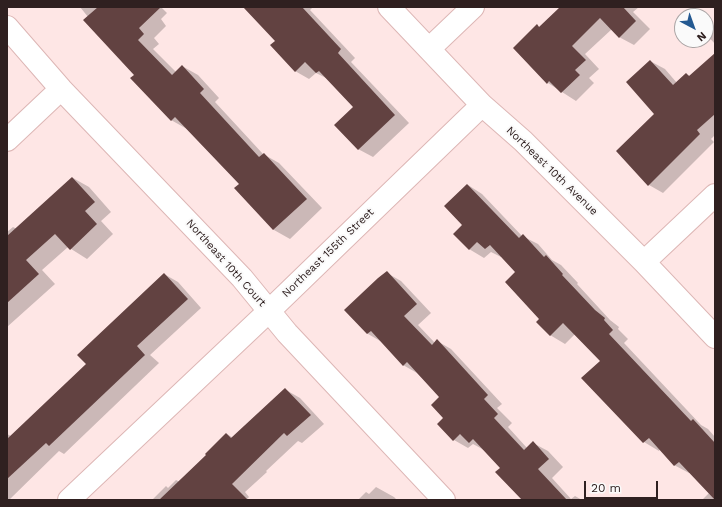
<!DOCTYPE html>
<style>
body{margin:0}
#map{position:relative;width:722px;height:507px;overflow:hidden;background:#fee6e5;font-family:"Work Sans",sans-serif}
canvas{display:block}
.frame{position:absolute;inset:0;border:8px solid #2f2020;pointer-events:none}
.north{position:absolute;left:674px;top:8px;width:40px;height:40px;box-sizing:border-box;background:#fafafa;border:1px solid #a9a3a3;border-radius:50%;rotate:139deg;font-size:11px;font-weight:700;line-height:16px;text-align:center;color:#2f2020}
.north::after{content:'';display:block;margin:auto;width:14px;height:18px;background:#245991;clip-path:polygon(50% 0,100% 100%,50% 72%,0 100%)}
.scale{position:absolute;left:584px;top:481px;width:74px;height:18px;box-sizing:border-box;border:2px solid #2f2020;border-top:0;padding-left:5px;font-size:12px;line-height:14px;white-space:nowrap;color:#2f2020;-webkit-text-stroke:3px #fafafa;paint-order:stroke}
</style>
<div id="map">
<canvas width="722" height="507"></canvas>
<div class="frame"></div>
<div class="north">N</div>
<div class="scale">20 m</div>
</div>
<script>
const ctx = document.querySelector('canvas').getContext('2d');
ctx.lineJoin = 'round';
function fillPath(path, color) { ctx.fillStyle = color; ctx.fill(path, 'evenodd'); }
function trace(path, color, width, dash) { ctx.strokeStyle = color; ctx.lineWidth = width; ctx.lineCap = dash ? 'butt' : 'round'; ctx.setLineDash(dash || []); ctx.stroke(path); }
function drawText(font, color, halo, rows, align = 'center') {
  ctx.font = font + ' "Work Sans",sans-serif'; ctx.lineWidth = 4; ctx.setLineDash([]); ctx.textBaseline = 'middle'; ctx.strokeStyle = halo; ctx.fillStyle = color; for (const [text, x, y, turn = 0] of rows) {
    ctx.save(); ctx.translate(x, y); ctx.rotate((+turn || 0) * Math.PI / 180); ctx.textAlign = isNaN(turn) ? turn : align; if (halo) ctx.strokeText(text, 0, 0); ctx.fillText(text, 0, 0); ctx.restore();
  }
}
fillPath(new Path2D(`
 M80,7H161L167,13L161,19L166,26L154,38L159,44L153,49L176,72L182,66L198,75L219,98L215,102L263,154L279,163L322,208L290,239L274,230L235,188L240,184L187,129L171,120Z
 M245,7H313L310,10L355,58L351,62L409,123L373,157L358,149L355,107L328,79L316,73L309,79L295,71L276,41Z
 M561,7H639L633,12L650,29L634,45L619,37L612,29L585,54L599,69L589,78L594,83L576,101L548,83L514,48L537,26L540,27Z
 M715,26V44L706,34Z
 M715,54V135L711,139L714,142L663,193L649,185L656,114L650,61L665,69L677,83L686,74L690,76Z
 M73,178L89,187L111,212L101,221L113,234L87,259L68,247L42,270L55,284L7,327V232L13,227L17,229Z
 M468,185L482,194L522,236L538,244L552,260L561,265L578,283L577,284L610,320L619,327L618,329L628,339L624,343L701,425L708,429L715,437V500H702L709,493L691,473H689L674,465L660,449L659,451L644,442L601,361L575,334L565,344L550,335L517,273L502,256L501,257L491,252L484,258L469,249L464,225Z
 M387,273L401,281L431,313L418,325L435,343L437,341L451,349L502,404L497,408L512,423L508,427L527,448L533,443L548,451L563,467L552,478L571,499L575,496L582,500H523L501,468L484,450L473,444L468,448L454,440L444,418L441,397L417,373L403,365L382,342L368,334L345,310Z
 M164,274L178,282L201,308L150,355L159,363L64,454L59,451L9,500H7V434L11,436L88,364Z
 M286,390L300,398L324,424L302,443L298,441L266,471L267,472L245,492L249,497L246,500H152L166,486L168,488L176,480L180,482L227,434L233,438Z
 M376,487L394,497L397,500H358L366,492L369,494Z`), '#0003');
fillPath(new Path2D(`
 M98,7H161L139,28L144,34L138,40L172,75L182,65L204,89L200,93L259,157L264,153L307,199L273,230L234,188L239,184L175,117L171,121L130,78L134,75L83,20Z
 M243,7H302L341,49L338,53L395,115L358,150L334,125L353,107L319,71L316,73L305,62L295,72L270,45L275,41Z
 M560,7H623L636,21L619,38L600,18L572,46L586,60L575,70L580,75L561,93L549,81L547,84L513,48L537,24L539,27Z
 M715,53V114L697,130L700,134L648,186L616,151L654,114L626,82L650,60L673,85L686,73L689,76Z
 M72,177L95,202L85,211L97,224L70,250L55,234L26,260L39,274L7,303V236Z
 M467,184L519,238L523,234L544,257L546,255L563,274L562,275L595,310L605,318L604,320L613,330L609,334L691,421L693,419L715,443V500L679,462L674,466L649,438L643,443L581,378L600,361L563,323L550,336L536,322L539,319L505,282L515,272L490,245L485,249L477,242L469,250L453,234L462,225L444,206Z
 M387,271L417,304L404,316L432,345L437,339L488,395L484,399L498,414L494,418L524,450L533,441L549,459L538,469L567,500H522L495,472L500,468L473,439L469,443L460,434L453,441L437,424L443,418L431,405L439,397L407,362L403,366L371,331L367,334L344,310L378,278Z
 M164,273L188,299L137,346L145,355L49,446L46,443L7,479V439L86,364L77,355Z
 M285,388L311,415L287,436L284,433L232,484L248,500H159L206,455L205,454L226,433L231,438Z`), '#624241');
const minor = new Path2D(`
 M389,7L482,105L523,141L644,262L715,337
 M7,27L61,89L242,278L287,333L444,500
 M429,49L473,7
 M7,140L61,89
 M644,262L715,195
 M69,500L269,311L482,105`);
trace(minor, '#ddb6b5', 24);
trace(minor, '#fff', 22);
drawText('11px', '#2f2020', '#fafafa', [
 ["Northeast 10th Avenue",552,171,44],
 ["Northeast 155th Street",328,253,-44],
 ["Northeast 10th Court",226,263,48]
]);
</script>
